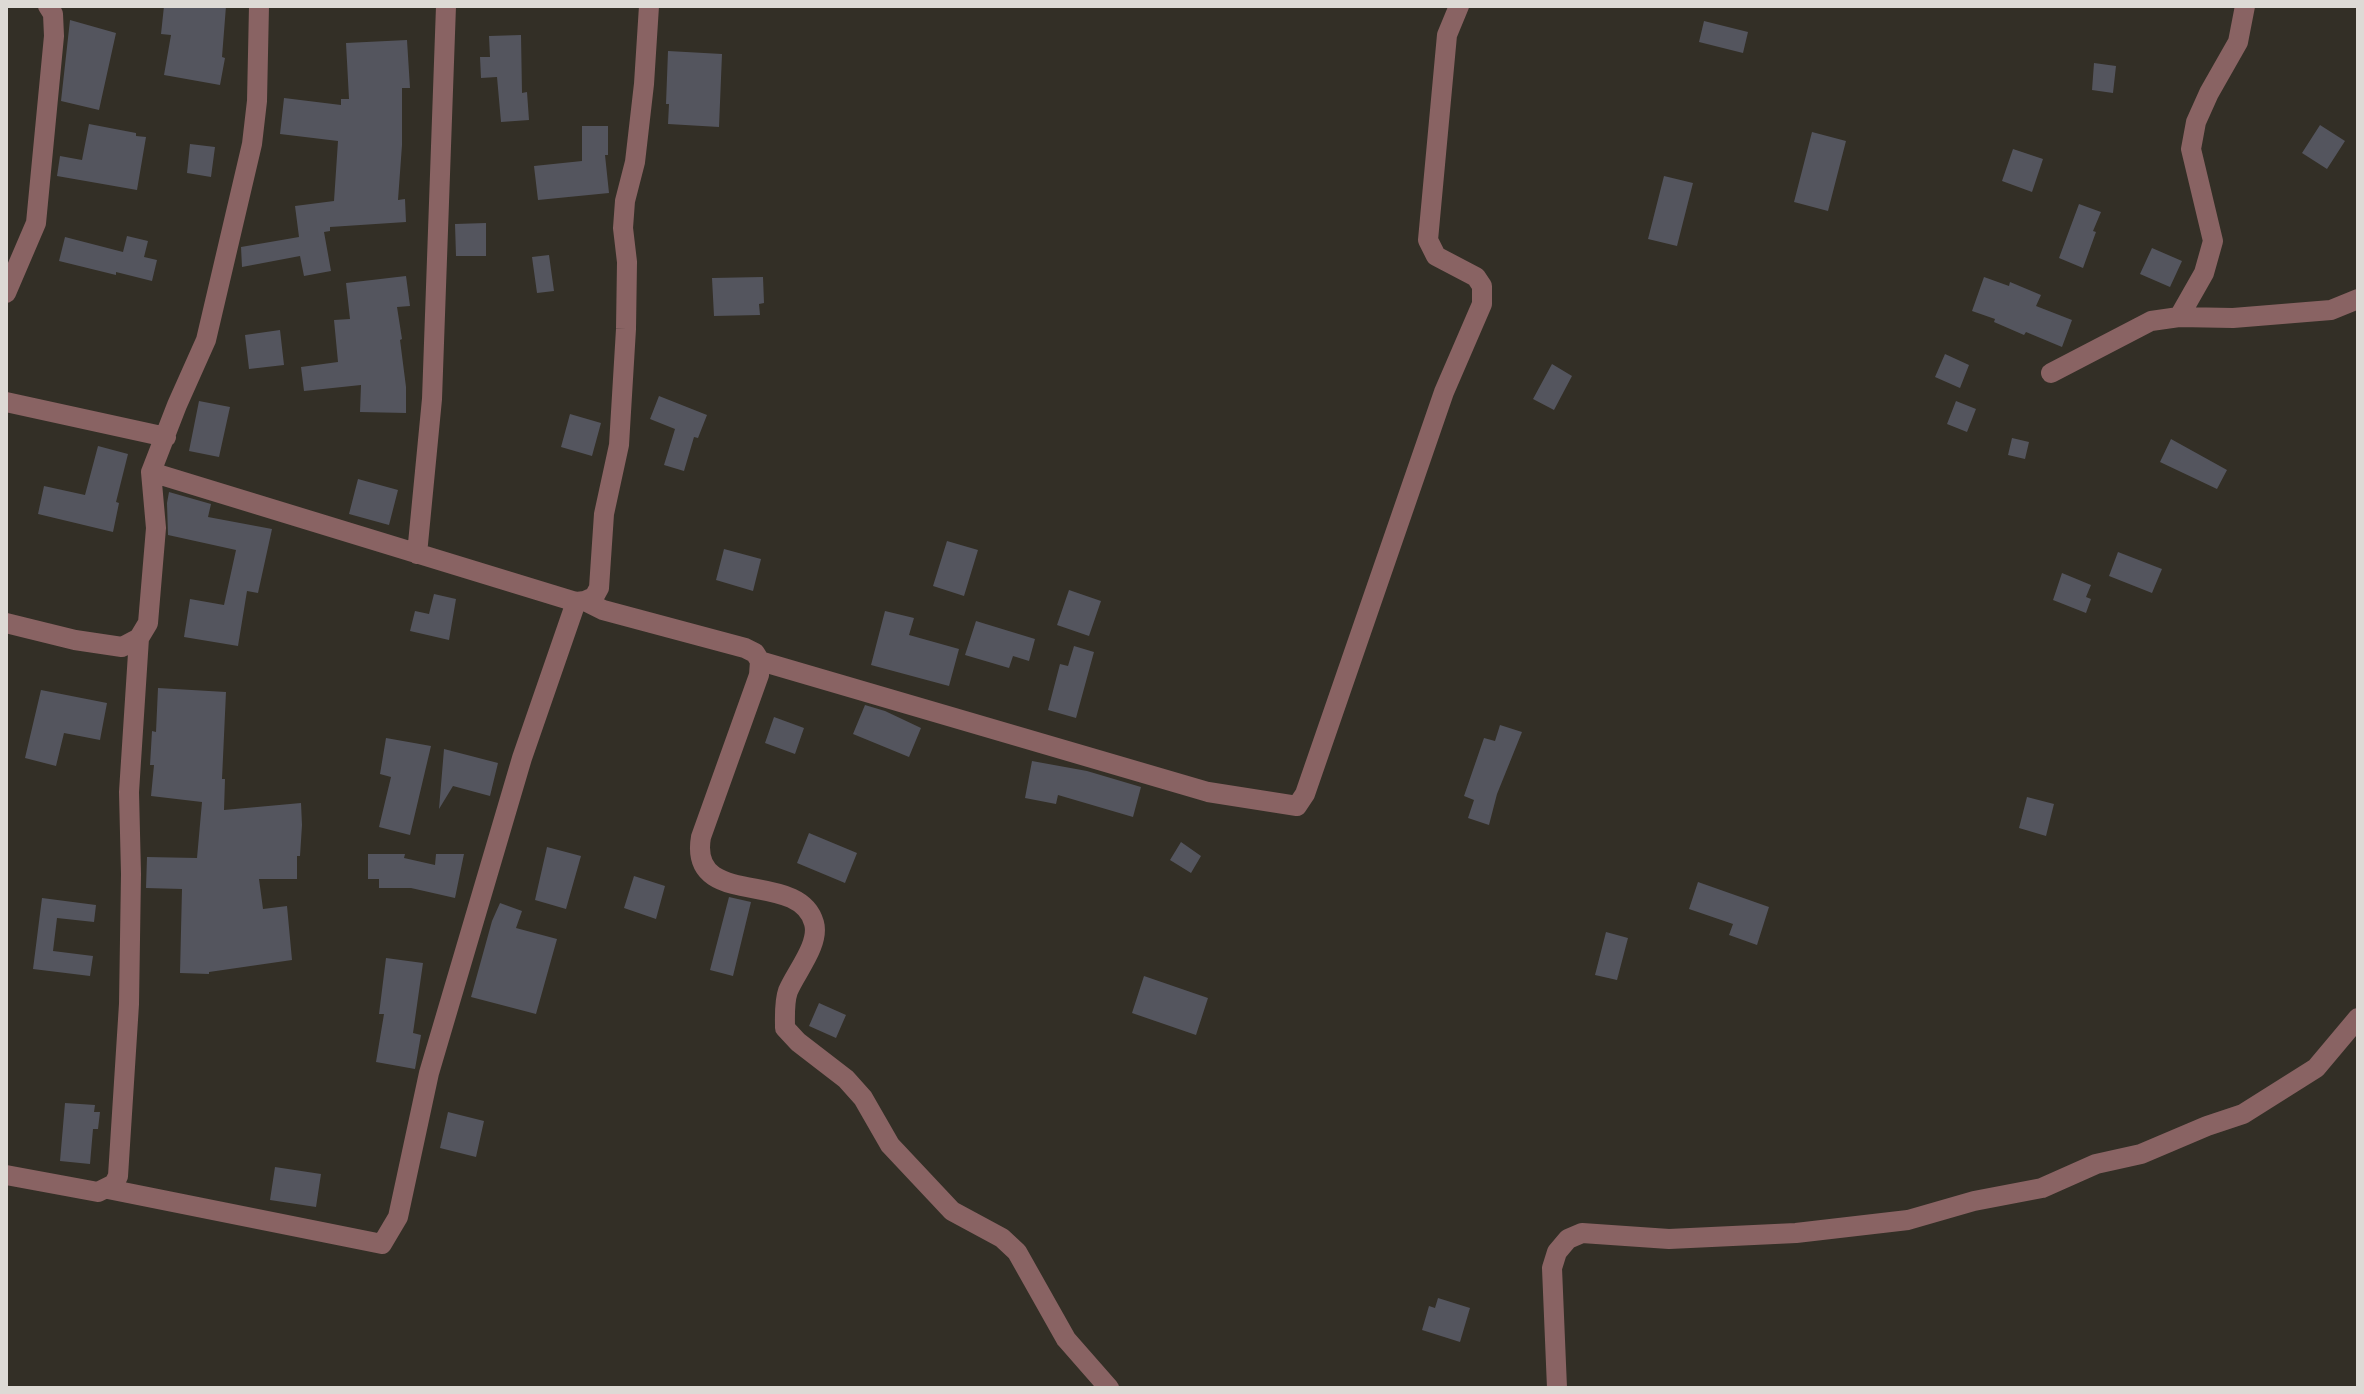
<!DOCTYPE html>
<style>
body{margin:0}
#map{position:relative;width:2364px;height:1394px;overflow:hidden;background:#332f26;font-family:Ubuntu,sans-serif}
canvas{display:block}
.frame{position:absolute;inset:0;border:8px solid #dddad5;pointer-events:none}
</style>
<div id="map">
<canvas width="2364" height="1394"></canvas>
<div class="frame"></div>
</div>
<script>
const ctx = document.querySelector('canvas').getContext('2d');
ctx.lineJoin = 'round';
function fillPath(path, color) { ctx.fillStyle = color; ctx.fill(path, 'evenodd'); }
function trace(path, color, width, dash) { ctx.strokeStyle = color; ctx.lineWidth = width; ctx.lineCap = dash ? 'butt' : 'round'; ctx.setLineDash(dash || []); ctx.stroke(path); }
fillPath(new Path2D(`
 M164,6H226L222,57L225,58L220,85L164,75L171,35L161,34Z
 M70,20L116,33L99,110L61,101Z
 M1704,21L1748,32L1743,53L1699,42Z
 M521,35L522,93L527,92L529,120L501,122L497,77L481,78L480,57H490L489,36Z
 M407,40L410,88H402V145L398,200L405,199L406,222L330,227V231L324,232L331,271L304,276L300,256L242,267L241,247L299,237L295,206L334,201L338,141L280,134L284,98L341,105V99H349L346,43Z
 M668,51L722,54L719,127L668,124L669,104H666Z
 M2094,63L2116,66L2113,93L2092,90Z
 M89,124L136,133V136L146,137L137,190L57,176L60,156L82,160Z
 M2320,125L2345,141L2327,169L2302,153Z
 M582,126H608V155H605L609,193L538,200L534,166L582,161Z
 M1812,132L1846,141L1828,211L1794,202Z
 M190,144L215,147L211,177L187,173Z
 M2013,149L2043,159L2032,192L2002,181Z
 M1664,176L1693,183L1677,246L1648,239Z
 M2079,204L2101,212L2093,231L2096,232L2083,268L2059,258Z
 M486,223V256H456L455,224Z
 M127,236L148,241L144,257L157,260L152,281L116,272V275L59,261L65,237L123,252Z
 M2152,248L2182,261L2170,287L2140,274Z
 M549,255L554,291L537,293L532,257Z
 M406,276L410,306L397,307L402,339L400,340L406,387V413L360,412L361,385L304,391L301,367L338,362L334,320L350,319L346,283Z
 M763,277L764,303L759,304L760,315L714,316L712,278Z
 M1984,277L2009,286L2010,282L2041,295L2036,306L2072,320L2062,347L2026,332L2024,335L1994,322L1995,319L1972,311Z
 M280,330L284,365L249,369L245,335Z
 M1945,354L1969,365L1960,388L1935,377Z
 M1552,364L1572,376L1554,410L1533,399Z
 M659,396L707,415L698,438L694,437L684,471L664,465L675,429L650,419Z
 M199,401L230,407L219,457L189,451Z
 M1956,401L1976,409L1967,432L1947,424Z
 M570,414L601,423L592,456L561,447Z
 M2012,438L2029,442L2025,459L2008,455Z
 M2171,439L2227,470L2217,489L2160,462Z
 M98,446L128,454L116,502L119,503L113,532L38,514L44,486L85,495Z
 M358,479L398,490L389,525L349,514Z
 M169,492L211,504L208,517L272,529L258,593L247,591L238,646L184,637L190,599L224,605L236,550L168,535L167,503Z
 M947,541L978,550L964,596L933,586Z
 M724,549L761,559L753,591L716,580Z
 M2118,552L2162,569L2152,593L2109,576Z
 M2062,573L2091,585L2086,597L2091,599L2086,613L2053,600Z
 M1069,590L1101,601L1089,636L1057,625Z
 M434,594L456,599L449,640L410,631L415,611L429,614Z
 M885,611L914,618L909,635L959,649L949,686L871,665Z
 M976,621L1035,639L1029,661L1013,656L1009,668L965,655Z
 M1074,646L1094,652L1076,718L1048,710L1060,664L1068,666Z
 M158,688L226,692L222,779H225L224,810L301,803L302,825L300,856H297V879H259L263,909L287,906L292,960L209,972V974L180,973L182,889L146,888L147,857L197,858L202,802L151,796L154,765H150L152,731L156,732Z
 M41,690L107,703L100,740L64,733L56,766L25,758Z
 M865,705L885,711L921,728L909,757L853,734Z
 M774,717L804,728L795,754L765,743Z
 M1500,725L1522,732L1497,794L1489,825L1468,818L1474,800L1464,796L1484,738L1495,741Z
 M386,738L431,746L410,835L379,827L391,777L380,774Z
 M444,749L498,763L490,796L453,786L439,809Z
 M1032,761L1087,771L1141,787L1133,817L1058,795L1056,804L1025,798Z
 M2027,797L2054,804L2046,836L2019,828Z
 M809,833L857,853L845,883L797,863Z
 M1181,842L1201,856L1191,873L1170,860Z
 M547,847L581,856L566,909L535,900Z
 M368,854H405L404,858L435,865L436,854H464L455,898L411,888H379V879H368Z
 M634,876L665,886L656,919L624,908Z
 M1698,882L1769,907L1757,945L1729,935L1733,924L1689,909Z
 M729,897L751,902L733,976L710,970Z
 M42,898L96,905L94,922L57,918L53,951L93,956L90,976L33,969Z
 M500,903L522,911L516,928L557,939L536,1014L471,997L492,921Z
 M1606,932L1628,938L1617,980L1595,975Z
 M386,958L423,963L413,1033L421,1035L415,1069L376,1062L384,1014H379Z
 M1144,976L1208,998L1196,1035L1132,1013Z
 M819,1003L846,1015L836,1038L809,1026Z
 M65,1103L95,1105L94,1112H100L98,1129H93L90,1164L60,1161Z
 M448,1112L484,1121L476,1157L440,1148Z
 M275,1167L321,1174L316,1207L270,1200Z
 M1438,1298L1470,1308L1460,1342L1422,1330L1429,1306L1435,1308Z`), '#54555e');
trace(new Path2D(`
 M6,293L36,223L54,36L53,14L48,6
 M2179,317L2204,273L2213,241L2191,149L2196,122L2209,93L2238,42L2245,6
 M2051,373L2151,321L2179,317L2233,318L2331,310L2358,299
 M6,402L166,437
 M151,472L576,602L585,601L603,610L745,648L755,653L760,661L1208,792L1297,806L1305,794L1444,392L1482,304V286L1476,277L1436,256L1428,240L1447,35L1459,6
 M417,554L432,399L446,6
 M585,601L594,597L599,588L604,514L619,445L626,329L627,262L623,228L625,201L635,162L644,84L649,6
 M6,623L75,640L122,647L139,638L148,623L156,528L151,472L177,405L206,340L252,144L257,101L259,6
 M760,661L759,675L701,837C688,911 799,868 814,923C820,944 796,972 788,991C784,1002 785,1016 785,1028L798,1042L846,1079L863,1098L890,1145L952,1211L1002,1238L1017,1252L1066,1339L1109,1388
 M6,1175L98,1192L114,1184L118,1176L129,1004L131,874L129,792L139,638
 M108,1189L382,1244L398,1217L429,1073L522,758L576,602
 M1557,1388L1552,1268L1557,1252L1568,1239L1582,1233L1669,1239L1796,1233L1908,1220L1974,1201L2042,1188L2096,1164L2141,1154L2207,1126L2243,1114L2316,1068L2358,1018`), '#896363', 20);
</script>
